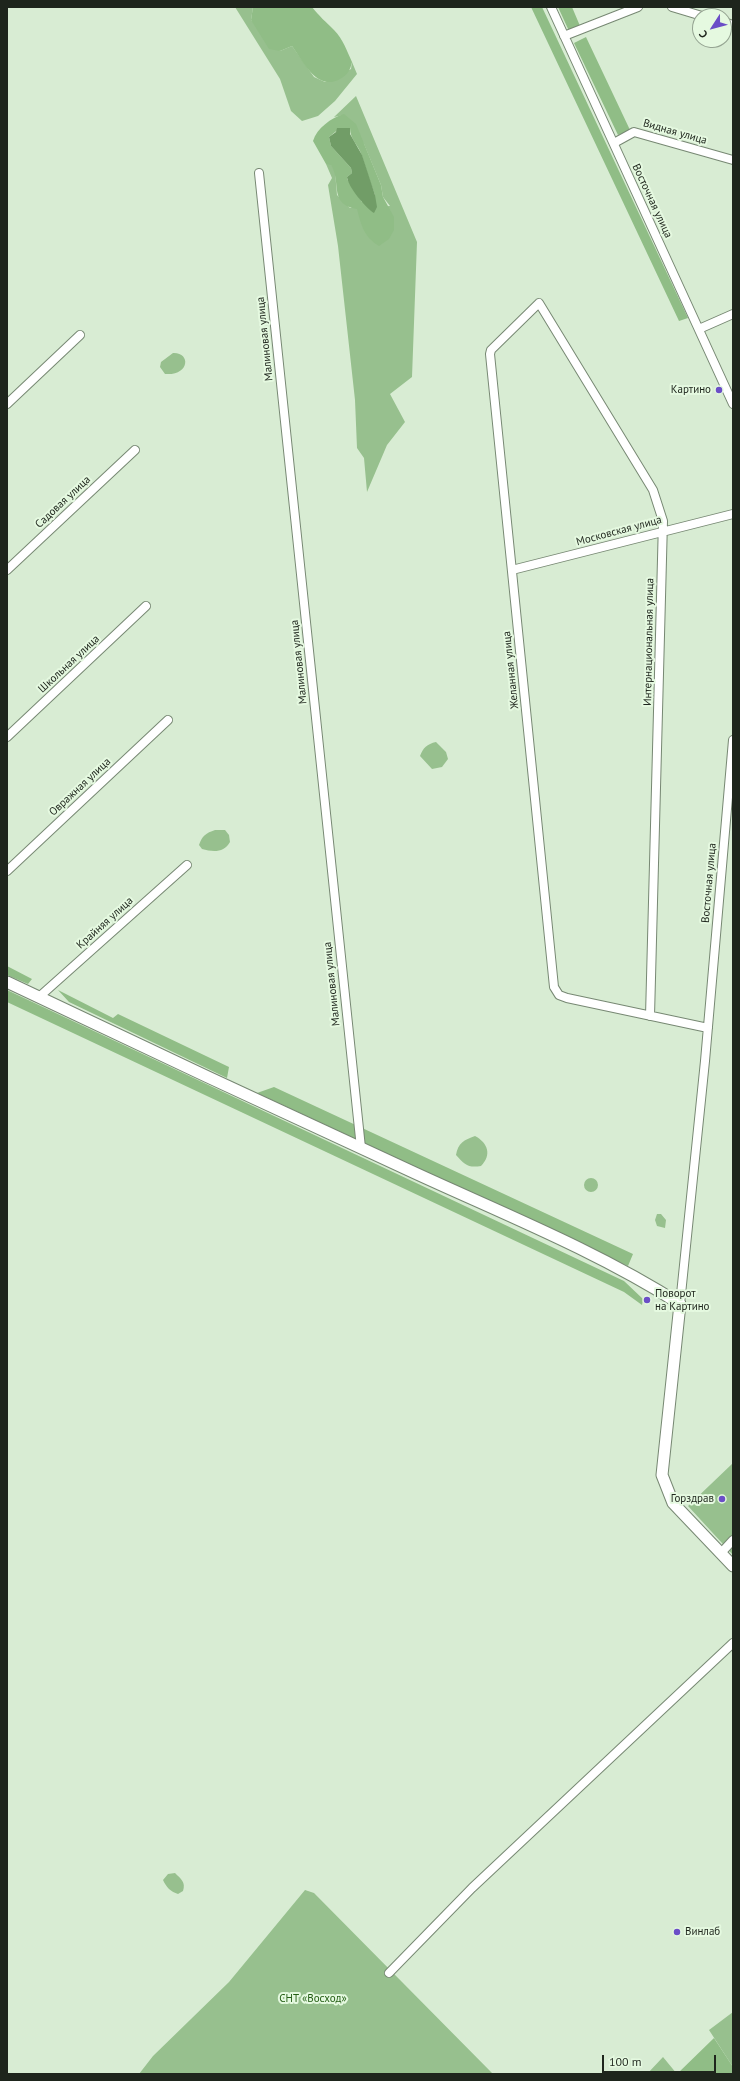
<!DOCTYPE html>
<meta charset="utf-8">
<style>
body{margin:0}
#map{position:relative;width:740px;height:2081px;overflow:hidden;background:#d8ecd3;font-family:"PT Sans",sans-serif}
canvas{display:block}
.frame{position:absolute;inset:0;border:8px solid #1e251c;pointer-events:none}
.north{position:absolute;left:692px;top:8px;width:40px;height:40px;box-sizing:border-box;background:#e5f9e0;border:1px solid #95a492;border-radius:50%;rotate:234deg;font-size:11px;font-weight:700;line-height:16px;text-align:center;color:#1e251c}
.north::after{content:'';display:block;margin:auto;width:14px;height:18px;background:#6b4ec7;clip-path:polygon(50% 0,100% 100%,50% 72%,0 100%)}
.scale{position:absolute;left:602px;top:2055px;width:114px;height:18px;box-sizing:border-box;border:2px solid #1e251c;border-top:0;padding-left:5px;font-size:12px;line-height:14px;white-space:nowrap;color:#1e251c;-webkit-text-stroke:3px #e5f9e0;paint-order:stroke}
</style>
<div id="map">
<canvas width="740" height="2081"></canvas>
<div class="frame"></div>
<div class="north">С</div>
<div class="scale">100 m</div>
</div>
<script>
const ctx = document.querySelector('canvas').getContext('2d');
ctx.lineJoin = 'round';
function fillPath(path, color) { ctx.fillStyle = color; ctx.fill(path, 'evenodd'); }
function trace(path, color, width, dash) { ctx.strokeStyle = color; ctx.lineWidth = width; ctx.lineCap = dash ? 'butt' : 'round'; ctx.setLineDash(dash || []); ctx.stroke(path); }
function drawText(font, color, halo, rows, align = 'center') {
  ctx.font = font + ' "PT Sans",sans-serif'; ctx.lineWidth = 4; ctx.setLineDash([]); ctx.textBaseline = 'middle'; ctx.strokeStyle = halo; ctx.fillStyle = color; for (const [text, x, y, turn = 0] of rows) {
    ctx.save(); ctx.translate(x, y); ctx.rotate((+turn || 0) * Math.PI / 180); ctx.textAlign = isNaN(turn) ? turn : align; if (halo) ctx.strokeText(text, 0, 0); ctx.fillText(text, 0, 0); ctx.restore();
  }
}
fillPath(new Path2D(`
 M235,7H253L251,20L280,51L292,46L314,77L325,82L351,69L352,62L357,74L335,101L318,116L302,121L291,111L280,79Z
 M356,96L417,242L412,377L390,394L405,422L387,445L367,492L364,458L357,448L355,400L338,246L328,185L332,178L326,164H331L335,171L337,195L350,208L390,206L383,197L381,185L364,144L344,115L334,117Z
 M173,353C191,352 190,376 165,374L160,367L161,362Z
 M436,742L446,752L448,759L442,767L432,769L420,756C423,748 427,744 436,742Z
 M215,830H225L229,835L230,842C224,853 213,852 202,849L199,845C202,836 206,833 215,830Z
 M475,1136C488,1143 492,1155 481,1166C468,1168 465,1165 456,1155C458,1143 464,1140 475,1136Z
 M584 1185a7 7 0 1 1 14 0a7 7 0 1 1-14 0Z
 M657,1214H661L666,1220L665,1228L657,1226L655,1220Z
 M733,1463V1555L688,1506Z
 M175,1873C181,1879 186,1882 183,1891L178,1894C171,1892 166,1887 163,1880L168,1874Z
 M305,1890L314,1893L493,2074H139L153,2056L229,1982Z
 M733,2012V2067L709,2030Z
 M663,2057L677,2074H647Z`), '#97c08e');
fillPath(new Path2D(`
 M253,7H312C319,16 326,22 334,30C343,39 347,51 352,62C350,71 347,75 340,79C317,92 303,61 292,46L280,51L269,49L251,20Z
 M531,7H542L688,318L679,321Z
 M558,7H572L580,26L569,31Z
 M586,37L630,130L618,135L574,43Z
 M344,114L356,124L381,185L383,197L394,217V230L389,239L379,246C364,237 361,225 357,209C328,204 342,183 331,165L326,164L313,141C317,128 331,118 344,114ZM340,128H350C350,140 359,145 362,156C366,169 370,182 375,195L362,202L347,179V177L352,173L351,168L331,146L329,137Z
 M7,966L32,979L28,984L7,975Z
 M7,990L624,1281L643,1299L642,1305L624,1292L7,1002Z
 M58,990L113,1018L118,1014L229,1067L227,1078L69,1002Z
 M274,1087L633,1254L628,1266L257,1093Z
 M714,2038L733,2067V2074H677Z`), '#90bd86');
fillPath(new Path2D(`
 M337,128H350V134L362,155L375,195L377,207L374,213C366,208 348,187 347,177L352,173L351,168L331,146L329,137L336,132Z`), '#719d67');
const minor = new Path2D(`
 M551,7L733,404
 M672,7L702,16
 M724,22L733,25
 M564,36L638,7
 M614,143L634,132L733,160
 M259,173L361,1148
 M699,329L733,314
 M7,404L80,335
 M7,570L135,450
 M512,570L733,514
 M7,737L146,606
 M7,871L168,720
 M39,997L187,865
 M650,1016L663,521L653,490L539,303L491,350L490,354L554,987L559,995L567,998L708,1028
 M680,1304L705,1061L733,740
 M721,1553L733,1540
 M389,1973L472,1888L733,1643`);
const tertiary = new Path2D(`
 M7,982C143,1047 278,1110 415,1173C504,1214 597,1251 680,1304L662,1475L673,1503L733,1566`);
trace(minor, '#778873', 10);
trace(tertiary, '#778873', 13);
trace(minor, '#fff', 8);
trace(tertiary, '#fff', 11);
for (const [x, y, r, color] of [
 [719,390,4,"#6b4ec7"],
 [647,1300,4,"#6b4ec7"],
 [722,1499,4,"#6b4ec7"],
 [677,1932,4,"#6b4ec7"]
]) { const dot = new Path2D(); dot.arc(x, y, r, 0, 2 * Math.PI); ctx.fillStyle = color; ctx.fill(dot); trace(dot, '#e5f9e0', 1.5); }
drawText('11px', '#1e251c', '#e5f9e0', [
 ["Видная улица",675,132,16],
 ["Восточная улица",652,201,65],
 ["Малиновая улица",265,339,-96],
 ["Садовая улица",63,502,-43],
 ["Московская улица",619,531,-15],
 ["Интернациональная улица",649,642,-89],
 ["Малиновая улица",299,662,-96],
 ["Школьная улица",69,664,-43],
 ["Желанная улица",511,670,-96],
 ["Овражная улица",80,787,-43],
 ["Восточная улица",709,883,-85],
 ["Крайняя улица",105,923,-42],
 ["Малиновая улица",332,984,-96]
]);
drawText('11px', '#1e251c', '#e5f9e0', [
 ["Картино",711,390],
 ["Поворот",655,1294,"left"],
 ["на Картино",655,1307,"left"],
 ["Горздрав",714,1499],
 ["Винлаб",685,1932,"left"]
], 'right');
drawText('11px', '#245e14', '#e5f9e0', [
 ["СНТ «Восход»",313,1999]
]);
</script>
